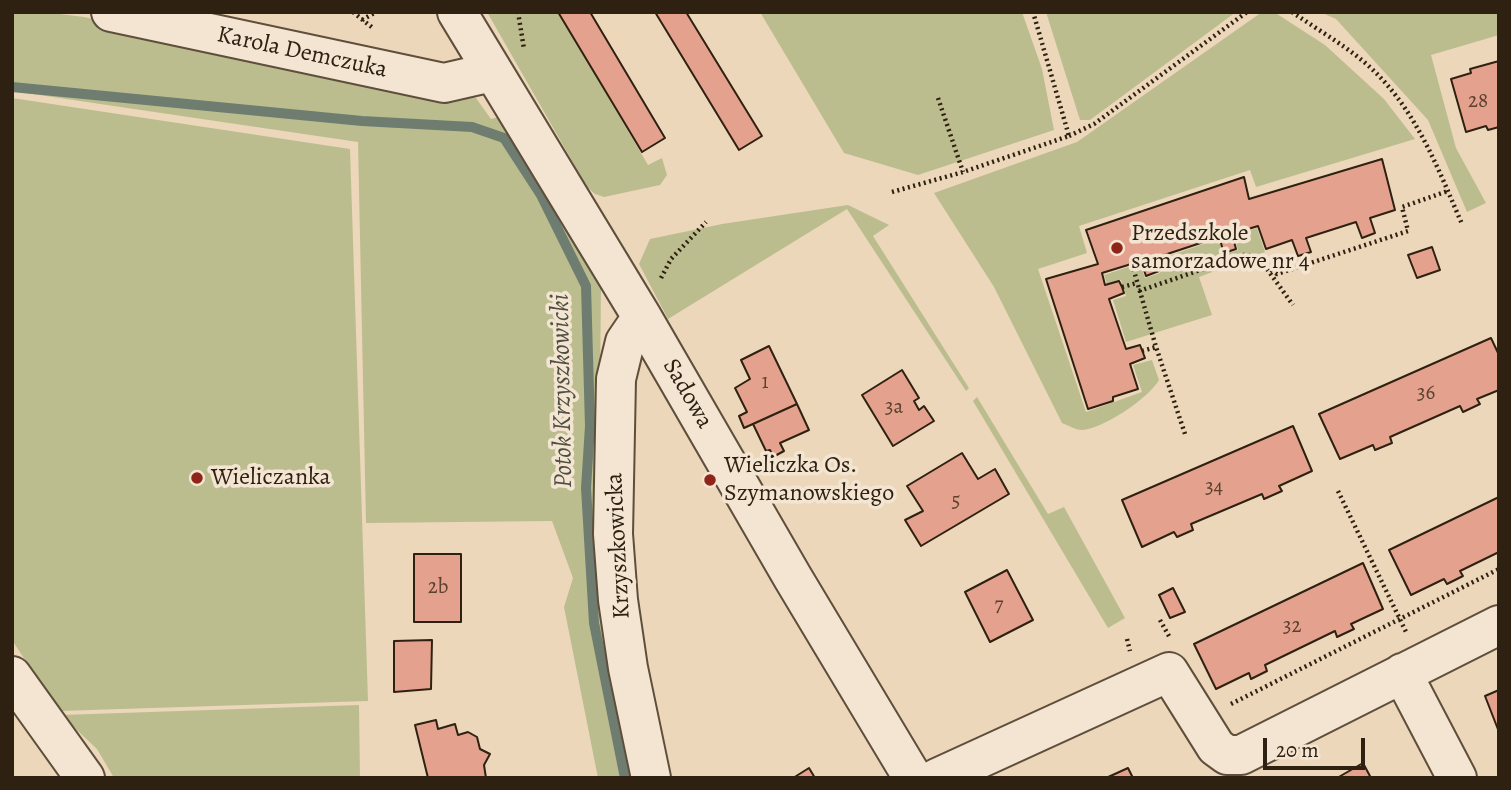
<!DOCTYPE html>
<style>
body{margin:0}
#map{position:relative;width:1511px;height:790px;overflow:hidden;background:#edd7ba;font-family:Alegreya,serif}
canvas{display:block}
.frame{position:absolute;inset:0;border:14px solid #2e2111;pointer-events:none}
.scale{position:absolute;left:1263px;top:738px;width:102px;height:32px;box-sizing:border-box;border:4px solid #2e2111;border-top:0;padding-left:9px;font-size:21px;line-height:24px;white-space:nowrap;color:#2e2111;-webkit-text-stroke:5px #f3e5d2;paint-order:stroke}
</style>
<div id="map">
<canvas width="1511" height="790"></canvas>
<div class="frame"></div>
<div class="scale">20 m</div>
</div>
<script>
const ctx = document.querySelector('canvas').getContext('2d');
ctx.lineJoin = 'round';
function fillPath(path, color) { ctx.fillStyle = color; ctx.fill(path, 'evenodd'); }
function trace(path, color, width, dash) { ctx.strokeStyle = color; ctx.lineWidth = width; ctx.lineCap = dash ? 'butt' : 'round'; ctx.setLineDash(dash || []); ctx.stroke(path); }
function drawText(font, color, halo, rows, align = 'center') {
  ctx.font = font + ' Alegreya,serif'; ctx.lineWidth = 7; ctx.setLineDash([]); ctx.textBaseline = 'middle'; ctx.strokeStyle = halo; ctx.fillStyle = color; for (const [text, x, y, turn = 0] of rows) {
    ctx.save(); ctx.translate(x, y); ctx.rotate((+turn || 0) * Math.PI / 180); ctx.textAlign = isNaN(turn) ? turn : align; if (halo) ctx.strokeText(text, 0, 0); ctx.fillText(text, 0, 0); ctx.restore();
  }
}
fillPath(new Path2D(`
 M12,12H44L84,17L473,94L491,119L499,117L601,287L598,578L633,778H598L564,607L573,578L552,521L366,523L358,142L12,91Z
 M487,12H558L648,165L662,158L667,175L660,185L604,197L595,194L587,187Z
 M760,12H1022L1042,69L1054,130L918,175L844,153Z
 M1046,12H1236L1090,120H1080Z
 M1262,12H1274L1325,45L1384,99L1415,139L1256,187L1250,170L1079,226L1087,253L1038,269L1086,412L1142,392L1133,365L1152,360L1159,380C1149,398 1103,429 1082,430C1075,430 1068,425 1062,423L994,287L934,193L1077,142Z
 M1320,12H1499V35L1431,55L1456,148L1486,203L1467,212L1428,120L1336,19Z
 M12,98L350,149L368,701L60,711L61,715L359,705L360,778H114L97,749L61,715L12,640Z
 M848,205L889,225L873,236L969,388L966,391L847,209L668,319L639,264L650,239L722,224Z
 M1257,228L1265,252L1199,277L1212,315L1126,342L1113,300L1126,296L1121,280L1107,284L1104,275L1140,263L1145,278L1160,273L1157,260L1218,239L1224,254L1238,250L1234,235Z
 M977,397L1048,514L1064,507L1125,618L1108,628L973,401Z`), '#bbbd8e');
trace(new Path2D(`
 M12,87L362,121L472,127L504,138L541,195L586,286L590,426L586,488L594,623L625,778`), '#6e7d70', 10);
const building = new Path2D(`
 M558,12H590L665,138L642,152Z
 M655,12H686L762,136L739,150Z
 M1499,61V127L1488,130L1486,126L1466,132L1451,79L1471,73L1470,69Z
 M1382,159L1395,210L1370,218L1375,233L1362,238L1356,222L1306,238L1311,252L1298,256L1292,240L1266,249L1258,226L1232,234L1236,249L1224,253L1219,237L1155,258L1159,271L1146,276L1141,261L1102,273L1105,285L1119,281L1122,287L1124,293L1109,299L1126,349L1140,345L1145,358L1130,364L1138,389L1113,397V401L1088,409L1046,279L1098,264L1086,230L1244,177L1249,199Z
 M1432,247L1440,270L1417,278L1408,255Z
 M1491,338L1499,355V390L1477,399L1480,404L1463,412L1460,406L1390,437L1392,443L1375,450L1373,445L1340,459L1319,414Z
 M769,346L797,404L744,428L739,416L747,412L735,388L750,379L741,360Z
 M902,370L919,398L914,401L919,410L924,406L934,421L893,446L862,395Z
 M797,404L809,430L780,443L784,451L773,457L770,450L766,451L753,424Z
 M1293,426L1312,471L1279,486L1282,491L1264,499L1262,494L1191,524L1193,530L1177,537L1174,532L1142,547L1122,500Z
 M962,453L978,479L995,469L1009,494L921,546L905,520L923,511L907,486Z
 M1499,497V552L1460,571L1463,576L1447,584L1444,579L1411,595L1389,550Z
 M414,554H461V622H414Z
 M1363,563L1383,609L1351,624L1354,629L1337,637L1335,631L1265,665L1267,671L1251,679L1249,673L1216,689L1194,644Z
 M1007,570L1033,620L990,642L965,592Z
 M1173,588L1185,612L1170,618L1159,595Z
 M432,640L431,689L394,692V641Z
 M1499,690V732L1485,696Z
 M436,720L438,729L455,724L458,735L468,732L477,737L480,749L490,754L484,765L486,778H428L415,725Z
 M1363,763L1371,778H1337Z
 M809,768L815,778H793Z
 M1128,768L1133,778H1106Z`);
fillPath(building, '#e4a18d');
trace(building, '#2e2111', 2);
const minor = new Path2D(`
 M111,12L444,83L492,72
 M457,12L642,317L793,578L913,778
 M642,317L625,342L616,379L613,534L618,600L628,668L651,778
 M1402,673L1457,778
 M12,676L85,778
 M937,778L1169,672L1216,747L1227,755H1241L1499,625`);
trace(minor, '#5e4e3b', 42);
trace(new Path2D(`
 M353,12L374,29
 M518,12L524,49
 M1292,12C1315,28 1341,43 1363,61C1414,104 1436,164 1462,224
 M362,20L376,12
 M938,98L963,172
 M1069,136L1094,124L1247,12
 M892,192L963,172L1069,136L1033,12
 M1132,264L1156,347L1185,434
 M1267,269L1293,305
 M661,278L671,259L706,222
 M1122,287L1137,283
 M1139,291L1247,254L1277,274L1408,231L1402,207L1448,191
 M1142,351L1156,347
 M1338,491L1407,634
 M1160,620L1170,638
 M1127,639L1130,651
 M1231,704L1499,569`), '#2e2111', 4.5, [2, 3.5]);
trace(minor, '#f3e5d2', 38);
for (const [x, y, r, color] of [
 [1117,248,7,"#8f2418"],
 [197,478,7,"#8f2418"],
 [710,480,7,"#8f2418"]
]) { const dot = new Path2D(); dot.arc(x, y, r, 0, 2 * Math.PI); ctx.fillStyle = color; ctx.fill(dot); trace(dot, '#f3e5d2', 2.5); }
drawText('21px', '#5c4130', null, [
 ["28",1478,102],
 ["1",765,383],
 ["36",1426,394],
 ["3a",894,408],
 ["34",1214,488],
 ["5",956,502],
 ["2b",438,588],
 ["7",999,606],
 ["32",1292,627]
]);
drawText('24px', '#2e2111', '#f3e5d2', [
 ["Karola Demczuka",302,53,12],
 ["Sadowa",687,394,60],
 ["Krzyszkowicka",619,546,-93]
]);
drawText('24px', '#2e2111', '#f3e5d2', [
 ["Przedszkole",1131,234],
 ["samorzadowe nr 4",1131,262],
 ["Wieliczka Os.",724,466],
 ["Szymanowskiego",724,494],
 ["Wieliczanka",211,478]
], 'left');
drawText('italic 26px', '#4e4f41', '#f3e5d2', [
 ["Potok Krzyszkowicki",563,391,-91]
]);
</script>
